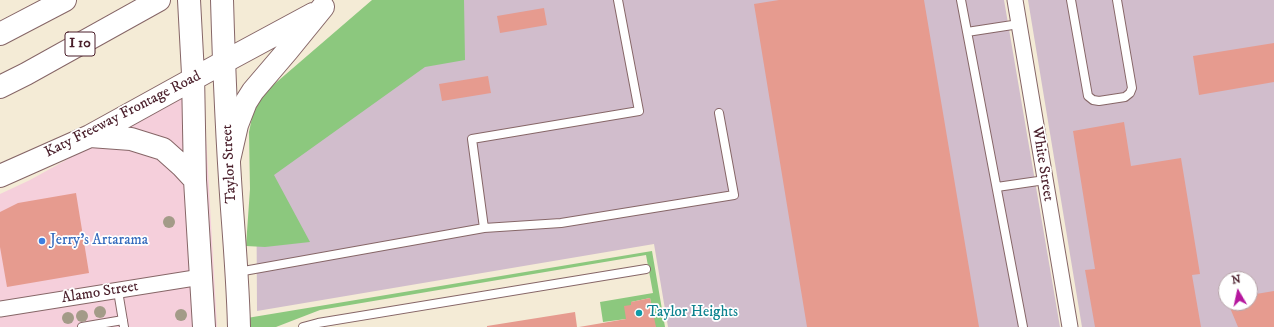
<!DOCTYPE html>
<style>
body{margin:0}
#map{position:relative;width:1274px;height:327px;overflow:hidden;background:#f4ebd6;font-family:"IM FELL DW Pica",serif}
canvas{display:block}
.north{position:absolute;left:1218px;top:271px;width:40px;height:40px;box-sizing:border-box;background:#fff;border:1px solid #b7a5aa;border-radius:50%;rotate:351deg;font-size:11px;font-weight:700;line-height:16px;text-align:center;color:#4a1f2b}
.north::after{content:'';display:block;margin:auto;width:14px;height:18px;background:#b5179e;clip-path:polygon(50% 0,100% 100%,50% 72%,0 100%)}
</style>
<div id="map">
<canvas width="1274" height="327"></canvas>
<div class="north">N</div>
</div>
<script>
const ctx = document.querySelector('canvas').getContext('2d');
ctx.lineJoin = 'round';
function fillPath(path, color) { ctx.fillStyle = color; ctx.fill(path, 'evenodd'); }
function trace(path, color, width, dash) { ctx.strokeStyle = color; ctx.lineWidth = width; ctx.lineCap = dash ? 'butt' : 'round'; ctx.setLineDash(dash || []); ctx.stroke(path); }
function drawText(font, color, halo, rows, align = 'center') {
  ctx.font = font + ' "IM FELL DW Pica",serif'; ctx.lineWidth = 3.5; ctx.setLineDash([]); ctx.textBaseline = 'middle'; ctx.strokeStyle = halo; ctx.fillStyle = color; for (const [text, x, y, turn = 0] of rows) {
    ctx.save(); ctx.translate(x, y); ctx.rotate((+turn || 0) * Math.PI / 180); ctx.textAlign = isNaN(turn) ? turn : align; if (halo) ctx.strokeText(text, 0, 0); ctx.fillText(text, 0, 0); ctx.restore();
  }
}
fillPath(new Path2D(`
 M203,84L217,327H0V194L30,180Z`), '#f5cfdb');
fillPath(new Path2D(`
 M392,0H1004L1060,327H668L654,244L257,311L256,122Z
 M1028,0H1274V327H1082ZM1226,279H1250V303H1226Z`), '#d1bdcc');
fillPath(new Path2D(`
 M372,0H464L465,60L425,67L274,175L310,242L265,247L246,246L250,189L249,132L253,113L264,93Z
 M652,251L665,327H655L650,298L631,302V305L626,319L603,322L600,302L653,293L646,255L320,310L276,327H247V318Z`), '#8cc87e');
fillPath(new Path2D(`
 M779,0H924L979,327H807L754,4Z
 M544,8L547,25L500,33L497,16Z
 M1274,43V82L1199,95L1193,56Z
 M488,76L491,93L442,101L439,84Z
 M1124,122L1131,166L1181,158L1200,274L1192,275L1201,327H1095L1085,270L1095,269L1073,131Z
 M76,193L89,273L7,287L0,247V212L18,203Z
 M1274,291V327H1238L1228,303H1250V295Z
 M650,298L656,327H579L626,319L624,306L631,305V302Z
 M575,312L577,327H487V326Z`), '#e69b8f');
const lane = new Path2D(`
 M961,0L1023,327
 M1071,0L1088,96L1093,100L1099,101L1125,97L1130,93L1132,88L1117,0
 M967,32L1019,24
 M997,187L1045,180
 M484,228L472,139L639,111L618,0
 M238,272L484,228L561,223L734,195L719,113
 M118,291L124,327
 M82,327L123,320
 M303,327L318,323L646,269`);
const street = new Path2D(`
 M1015,0L1070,327
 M0,309L201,277`);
const secondary = new Path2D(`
 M189,0L193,74L195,180L204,327
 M222,0C224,70 227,139 232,209C235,248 238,288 239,327
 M90,136L131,139L163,149L182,166L195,180
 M0,176L90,136L224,62`);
const highway = new Path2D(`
 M0,34L65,0
 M224,62L313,14
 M0,87L26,74L159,0
 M229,160L237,125L246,102L253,91L288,50L323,7`);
trace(lane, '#866667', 10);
trace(street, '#866667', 17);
trace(secondary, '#866667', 24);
trace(highway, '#866667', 24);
trace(lane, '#fff', 8);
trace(street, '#fff', 15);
trace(secondary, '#fff', 22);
trace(highway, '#fff', 22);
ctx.fillStyle = '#a39b88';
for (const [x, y] of [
 [169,222],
 [100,312],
 [181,315],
 [82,316],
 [68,318]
]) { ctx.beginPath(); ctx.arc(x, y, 6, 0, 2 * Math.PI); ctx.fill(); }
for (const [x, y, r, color] of [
 [42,241,4,"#3f7fe0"],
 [639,313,4,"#0f9aa8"]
]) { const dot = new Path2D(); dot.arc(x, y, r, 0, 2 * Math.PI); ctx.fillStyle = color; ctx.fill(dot); trace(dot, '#fff', 1.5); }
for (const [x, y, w] of [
 [80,44,30]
]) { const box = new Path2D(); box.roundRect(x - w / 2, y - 12, w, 24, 3); ctx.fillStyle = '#fff'; ctx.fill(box); trace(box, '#4a1f2b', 1); }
drawText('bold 14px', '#4a1f2b', null, [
 ["I 10",80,44]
]);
drawText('15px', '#4a1f2b', '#fff', [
 ["Katy Freeway Frontage Road",123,115,-27],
 ["Taylor Street",230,164,-93],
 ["White Street",1042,164,81],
 ["Alamo Street",100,293,-9]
]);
drawText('15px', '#366cbe', '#fff', [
 ["Jerry's Artarama",50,241]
], 'left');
drawText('15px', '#0d838f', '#fff', [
 ["Taylor Heights",647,313]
], 'left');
</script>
